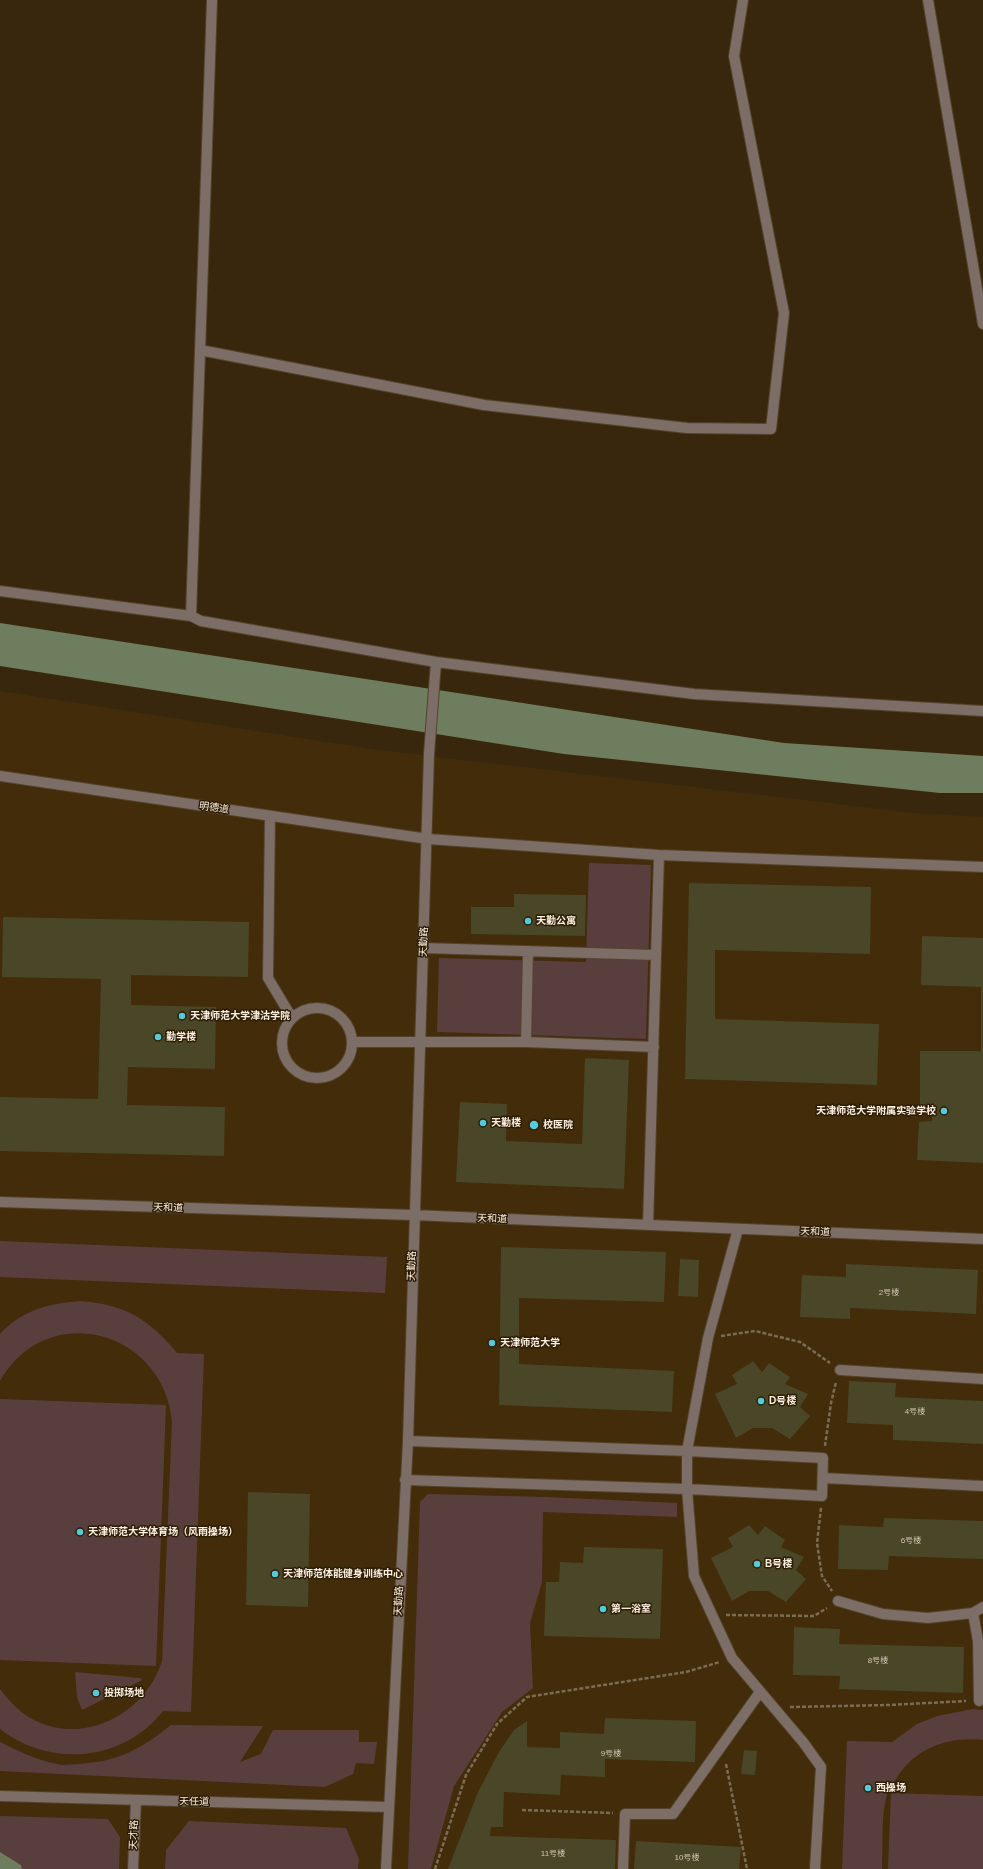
<!DOCTYPE html>
<meta charset="utf-8">
<style>
body{margin:0}
canvas{display:block;background:#39270d}
</style>
<canvas width="983" height="1869"></canvas>
<script>
const ctx = document.querySelector('canvas').getContext('2d');
ctx.lineJoin = 'round';
function fillPath(path, color) { ctx.fillStyle = color; ctx.fill(path, 'evenodd'); }
function trace(path, color, width, dash) { ctx.strokeStyle = color; ctx.lineWidth = width; ctx.lineCap = dash ? 'butt' : 'round'; ctx.setLineDash(dash || []); ctx.stroke(path); }
function drawText(font, color, halo, rows, align = 'center') {
  ctx.font = font + ' Arial,"Noto Sans SC",sans-serif'; ctx.lineWidth = 3; ctx.setLineDash([]); ctx.textBaseline = 'middle'; ctx.strokeStyle = halo; ctx.fillStyle = color; for (const [text, x, y, turn = 0] of rows) {
    ctx.save(); ctx.translate(x, y); ctx.rotate((+turn || 0) * Math.PI / 180); ctx.textAlign = isNaN(turn) ? turn : align; if (halo) ctx.strokeText(text, 0, 0); ctx.fillText(text, 0, 0); ctx.restore();
  }
}
fillPath(new Path2D(`
 M0,691L378,750L914,813L983,817V1869H0Z`), '#422c09');
fillPath(new Path2D(`
 M589,863L651,865L646,1039L437,1032L439,958L586,962Z
 M0,1241L387,1257L385,1293L0,1277Z
 M81,1301C126,1305 149,1319 177,1353L204,1354L191,1712L163,1711C123,1762 50,1768 0,1729V1689C10,1702 20,1713 34,1720C85,1746 146,1713 162,1661L172,1421C163,1329 46,1299 0,1381V1334C22,1310 50,1303 81,1301Z
 M0,1399L166,1405L156,1666L0,1660Z
 M428,1494L545,1497L677,1503V1517L543,1512L542,1582L530,1623L533,1688L502,1712L454,1786L431,1869H408L420,1502Z
 M75,1672L140,1678L142,1680L82,1710L77,1697Z
 M973,1709L983,1710V1740C948,1736 915,1748 896,1779C892,1785 887,1792 886,1798C881,1821 883,1846 882,1869H842L847,1741L892,1742L917,1724L937,1716Z
 M171,1725L263,1726L240,1762L261,1754L273,1730H359V1742H377L374,1764L356,1763L353,1774L325,1787L0,1771V1742C18,1751 37,1760 57,1764C63,1766 71,1764 78,1764C120,1761 139,1750 171,1725Z
 M891,1793L983,1796V1869H888Z
 M0,1816L108,1819L120,1837L119,1869H22L21,1865L0,1852Z
 M189,1821L346,1828L359,1859L358,1869H165L166,1850Z`), '#583f3e');
fillPath(new Path2D(`
 M0,623L784,743L983,756V793H940L564,754L0,666Z
 M0,1852L21,1865L22,1869H0Z`), '#6f7d5f');
fillPath(new Path2D(`
 M689,883L871,887L870,954L715,950V1019L879,1024L877,1085L685,1079Z
 M514,894L586,895L585,936L471,934V907H514Z
 M3,917L249,922L248,977L131,975V1005L216,1007L215,1069L128,1067L127,1105L225,1107L224,1156L0,1151V1097L98,1099L101,979L2,977Z
 M922,936L983,938V1163L917,1160L919,1122L932,1121L933,1107L920,1105V1051H981V987L921,985Z
 M585,1058L629,1060L624,1189L456,1182L460,1102L507,1104L506,1141L582,1144Z
 M501,1247L666,1252L664,1302L519,1298V1364L674,1371L672,1412L499,1405Z
 M680,1259L699,1260L698,1297L678,1296Z
 M846,1264L978,1270L976,1314L850,1308V1319L800,1317L802,1275L846,1277Z
 M753,1361L762,1372L769,1363L790,1377L785,1384L808,1394L800,1407L810,1416L790,1439L772,1428H753L736,1438L715,1394L737,1384L732,1375Z
 M849,1381L896,1383L895,1397L983,1401V1444L893,1440V1425L847,1423Z
 M248,1492L310,1494L308,1607L246,1605Z
 M884,1518L983,1521V1559L889,1556L888,1570L838,1569L839,1525L883,1527Z
 M749,1525L758,1535L765,1526L785,1540L781,1547L804,1557L796,1570L806,1579L786,1602L768,1591H749L732,1601L711,1558L733,1547L728,1538Z
 M584,1547L663,1549L660,1639L544,1636L546,1582H559L560,1562L583,1563Z
 M794,1627L840,1629L839,1644L964,1647L963,1693L839,1689L840,1676L793,1675Z
 M605,1718L696,1721L695,1762L605,1759V1777L561,1775L560,1795L504,1792L503,1827H491L490,1836L616,1840L615,1869H448L478,1792L499,1752L514,1730L527,1721V1747L560,1748V1732L604,1734Z
 M744,1750L757,1751L755,1775L741,1774Z
 M636,1841L741,1847L739,1869H634Z`), '#4a4628');
const minor = new Path2D(`
 M928,0L983,324
 M200,350L484,405L687,428L771,429L784,313L734,56L743,0
 M0,591L191,616L201,621L436,662L694,694L983,711
 M191,616L212,0
 M0,776L428,839L659,855L983,867
 M270,816L268,978L292,1018
 M423,948L656,955
 M282 1043a35 35 0 1 1 70 0a35 35 0 1 1-70 0Z
 M353,1042H526L654,1047
 M526,1042L528,951
 M0,1202L413,1215L983,1239
 M648,1225L659,855
 M840,1370L983,1379
 M408,1441L687,1451V1489L694,1576L732,1658L803,1742L821,1767L815,1869
 M823,1478L983,1486
 M405,1480L687,1489L822,1496L823,1458L687,1451L708,1338L738,1229
 M838,1601L883,1614L928,1618L973,1613L983,1607
 M973,1613L978,1641L979,1701
 M0,1796L388,1807
 M133,1869L136,1800
 M386,1869L408,1441L429,754L436,662
 M623,1869L625,1814H673L760,1692`);
trace(minor, '#54432b', 12);
trace(new Path2D(`
 M721,1336L755,1331L800,1342L830,1363
 M825,1446L831,1403L836,1382
 M821,1508L817,1543L822,1576L832,1591
 M726,1615L814,1616L827,1608
 M790,1707L889,1705L966,1701
 M726,1764L747,1869
 M522,1810L613,1813
 M435,1869L466,1775L497,1724L527,1697L686,1672L720,1662`), '#7b6c55', 2.5, [4, 2]);
trace(minor, '#7c6d66', 10);
for (const [x, y, r, color] of [
 [528,921,4,"#53cbdb"],
 [182,1016,4,"#53cbdb"],
 [158,1037,4,"#53cbdb"],
 [944,1111,4,"#53cbdb"],
 [483,1123,4,"#53cbdb"],
 [534,1125,5,"#53cbdb"],
 [492,1343,4,"#53cbdb"],
 [761,1401,4,"#53cbdb"],
 [80,1532,4,"#53cbdb"],
 [757,1564,4,"#53cbdb"],
 [275,1574,4,"#53cbdb"],
 [603,1609,4,"#53cbdb"],
 [96,1693,4,"#53cbdb"],
 [868,1788,4,"#53cbdb"]
]) { const dot = new Path2D(); dot.arc(x, y, r, 0, 2 * Math.PI); ctx.fillStyle = color; ctx.fill(dot); trace(dot, '#2e1d04', 1.5); }
drawText('8px', '#cfc6b3', null, [
 ["2号楼",889,1293],
 ["4号楼",915,1412],
 ["6号楼",911,1541],
 ["8号楼",878,1661],
 ["9号楼",611,1754],
 ["11号楼",553,1854],
 ["10号楼",687,1858]
]);
drawText('10px', '#fbf0e1', '#2e1d04', [
 ["明德道",214,808,8],
 ["天勤路",424,942,-88],
 ["天和道",168,1208,2],
 ["天和道",492,1219,2],
 ["天和道",815,1232,2],
 ["天勤路",412,1266,-88],
 ["天勤路",399,1601,-87],
 ["天任道",194,1802,1],
 ["天才路",134,1835,-88]
]);
drawText('bold 10px', '#fbf0e1', '#2e1d04', [
 ["天勤公寓",536,921],
 ["天津师范大学津沽学院",190,1016],
 ["勤学楼",166,1037],
 ["天津师范大学附属实验学校",936,1111,"right"],
 ["天勤楼",491,1123],
 ["校医院",543,1125],
 ["天津师范大学",500,1343],
 ["D号楼",769,1401],
 ["天津师范大学体育场（风雨操场）",88,1532],
 ["B号楼",765,1564],
 ["天津师范体能健身训练中心",283,1574],
 ["第一浴室",611,1609],
 ["投掷场地",104,1693],
 ["西操场",876,1788]
], 'left');
</script>
